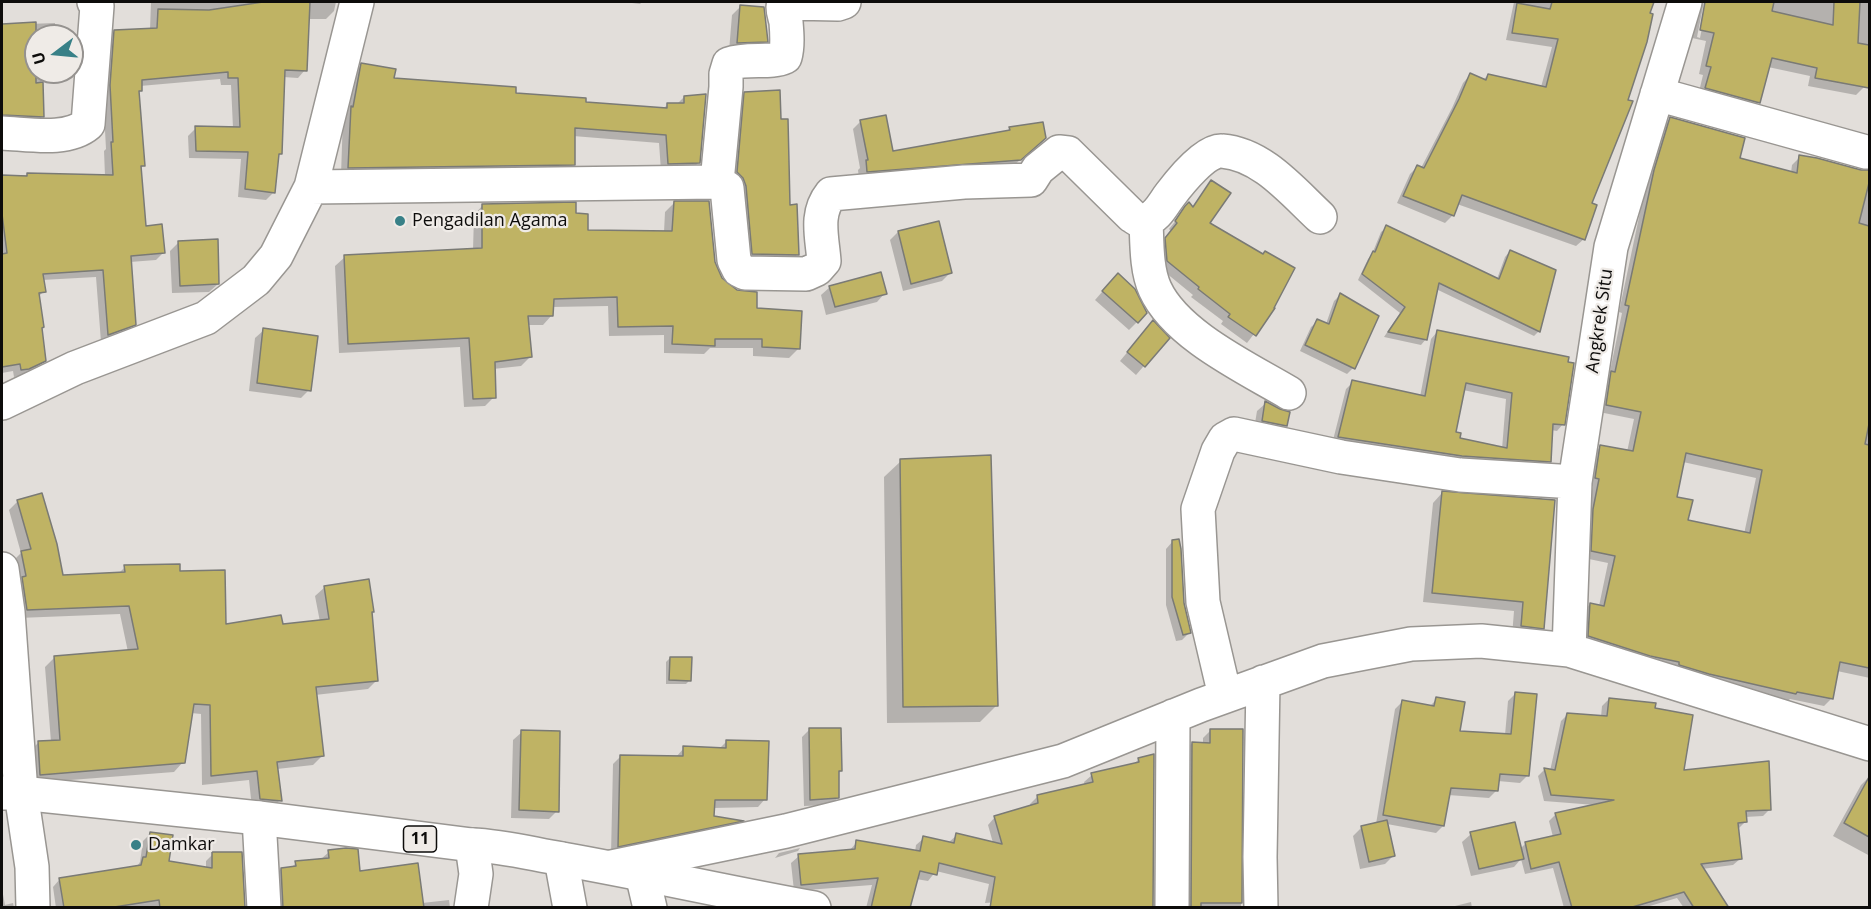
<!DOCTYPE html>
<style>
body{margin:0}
#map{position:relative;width:1871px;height:909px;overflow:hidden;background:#e2deda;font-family:"Open Sans",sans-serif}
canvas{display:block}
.frame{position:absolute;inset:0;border:3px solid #0d0c0b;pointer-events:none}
.north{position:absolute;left:24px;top:24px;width:60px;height:60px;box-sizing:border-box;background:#efebe7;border:2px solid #95928f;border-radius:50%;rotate:254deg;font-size:16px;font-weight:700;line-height:24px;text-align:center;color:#0d0c0b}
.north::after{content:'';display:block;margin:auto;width:21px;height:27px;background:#388087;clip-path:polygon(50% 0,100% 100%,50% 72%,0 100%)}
</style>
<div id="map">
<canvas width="1871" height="909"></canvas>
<div class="frame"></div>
<div class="north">U</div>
</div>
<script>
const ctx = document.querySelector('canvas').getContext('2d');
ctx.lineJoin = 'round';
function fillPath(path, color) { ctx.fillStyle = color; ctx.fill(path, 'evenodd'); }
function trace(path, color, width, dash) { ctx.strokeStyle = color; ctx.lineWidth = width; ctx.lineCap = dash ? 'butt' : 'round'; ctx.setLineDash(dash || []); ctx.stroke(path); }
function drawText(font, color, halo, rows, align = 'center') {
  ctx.font = font + ' "Open Sans",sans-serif'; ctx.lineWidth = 4.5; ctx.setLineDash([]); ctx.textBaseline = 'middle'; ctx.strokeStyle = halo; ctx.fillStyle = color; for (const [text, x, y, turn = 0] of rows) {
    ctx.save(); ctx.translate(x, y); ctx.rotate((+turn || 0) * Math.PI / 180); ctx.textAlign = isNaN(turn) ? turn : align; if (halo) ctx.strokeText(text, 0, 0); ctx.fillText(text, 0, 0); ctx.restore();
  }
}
fillPath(new Path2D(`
 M151,2H336L334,11L326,19H307L305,70L298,78L283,77L281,153L277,157L274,192L266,200L238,197L241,159L189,158L188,136L196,128H233L231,85H221L220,79L140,86V90L138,93L143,166L140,169L144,227L164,252L156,260L130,262L134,324L126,332L101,342L96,277L42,280L44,291L38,297L44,361L37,368L20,376L14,377L13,371L2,373V175L105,176L104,151L106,149L103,93L107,39L115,32L150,30Z
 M624,2H642L640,4Z
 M1514,2H1652L1591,204L1584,239L1576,246L1457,204L1453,215L1445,223L1397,203L1410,174L1417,167L1421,168L1452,108L1463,83L1470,75L1483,80L1488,75L1541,87L1552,47L1506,40Z
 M1700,2H1704L1697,37L1700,38L1707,2H1870V59L1865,86L1856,95L1808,86L1810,76L1768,67L1759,102L1751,111L1698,96L1703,75L1699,74L1706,41L1692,38Z
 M741,6L767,41L758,49L729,51L732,15Z
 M55,23V36H36V72H41L43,116L35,124L2,122V25Z
 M362,64L393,79L584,103L663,109L668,104H677L684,97L698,163L691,171H661L659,143L573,136L574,164L566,172L341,175L343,116L347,112L354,72Z
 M745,94L789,206L797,255L789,263L745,262L729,181L737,102Z
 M1670,119L1739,159L1791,173L1792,165L1800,157L1861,172H1870V678L1837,671L1831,699L1824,706L1790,699L1788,701L1701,681L1581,644L1583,612L1590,604L1599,606L1608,563L1584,558L1586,518L1593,486L1588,485L1593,454L1601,446L1627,452L1634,419L1599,412L1604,380L1609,376L1622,313L1619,312L1647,179L1663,126ZM1683,462L1756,478L1744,534L1687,521L1675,498Z
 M861,121L892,152L1006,132L1010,128L1036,146L1012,167L859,179L858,170L860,168L853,129Z
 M1211,182L1208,224L1273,309L1247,343L1221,324L1223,321L1191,297L1193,295L1160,268L1159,246L1171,231L1169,229L1189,204L1192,207Z
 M674,203L714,262L721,280L799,348L789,358L753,356V348H710L704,354L664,353V335L609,336L608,306L552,307V315L543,325H527L530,357L521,366L493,369L494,397L485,406L464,407L460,347L339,353L335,266L345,257L473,250L474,215L483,205L574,215L587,231L664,232L665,212Z
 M1387,227L1497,279L1505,257L1510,251L1539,331L1534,336L1436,289L1426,339L1421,345L1384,337L1400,313L1358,280L1368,259L1372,254L1381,232Z
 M898,232L950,273L942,281L903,291L890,240Z
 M179,242L218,284L209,292L172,293L170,251Z
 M1109,284L1137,322L1129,330L1095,300Z
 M830,287L885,293L877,302L826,315L821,295Z
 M1340,295L1353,368L1347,374L1300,351L1311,327L1318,321L1326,324L1334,301Z
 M264,330L309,390L301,398L249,391L255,338Z
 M1145,331L1168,338L1136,375L1120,361Z
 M1437,332L1563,424L1557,431L1551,430L1549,461L1542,468L1332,444L1346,389L1353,382L1420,397L1431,339ZM1463,390L1506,399L1502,449L1458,439L1454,433Z
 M1266,403L1286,426L1278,434L1254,429L1257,411Z
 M901,461L996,706L980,722L887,723L884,477Z
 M1442,493L1542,628L1532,638L1512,636L1514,611L1423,602L1433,503Z
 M18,501L62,576L118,574L125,567L179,572L225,626H281L320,622L315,596L325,587L370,613L377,680L368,689L315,695L322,756L313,765L277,769L280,800L271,809L252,808L249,780L202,785L201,714L191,713L183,762L174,772L32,783L30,751L39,742H51L45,667L54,658L128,652L120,614L18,618L13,561L21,553L9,510Z
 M1173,541L1189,633L1182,640L1176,641L1166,605V549Z
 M670,658L690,680L686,684H666V662Z
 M1515,694L1528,775L1520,783L1498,781L1497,790L1489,798L1448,795L1443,826L1436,833L1387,824L1394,855L1385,864L1360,869L1353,836L1362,827L1376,824L1395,709L1402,702L1429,707L1437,699L1458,732L1505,735L1508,701Z
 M1609,699L1654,709L1682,772L1770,809L1763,816L1745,817V822L1738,829L1740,859L1733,865L1702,869L1720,908H1684L1677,898L1643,908H1564L1553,868L1525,874L1521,859L1514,867L1471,876L1462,842L1471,834L1520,849L1526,843L1553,837L1549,821L1556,814L1595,805L1544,801L1538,776L1544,770L1550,771L1561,721L1568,714L1601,717L1602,706Z
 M809,730L841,771L837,774L838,798L830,805L804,806L802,737Z
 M1211,730L1242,731L1241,908H1184L1185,751L1192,743L1203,744V738Z
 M522,732L557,811L549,819L511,818L513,740Z
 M727,741L765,799L758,807L713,808L712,817L740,822L734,828L611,854L613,764L621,756L676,757L684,748L719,749Z
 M1153,756L1026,900L985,903L989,884L936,871L928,881L916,879L909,908H866L872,885L794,891L791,863L799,856L849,851L857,842L915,852L916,845L924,838L949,842L957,835L993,843L988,825L995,817L1030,807V804L1037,797L1085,786L1084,782L1092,775L1133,765L1139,759Z
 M1870,776V856L1833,836L1861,785Z
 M151,833L167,862L206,869V861L213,854L244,908H56L53,887L60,879L136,868L140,862L143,841Z
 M800,848L798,851L775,858L779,853Z
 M329,852L359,872L422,903L449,900L450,908H276L274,876L281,869L291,868L296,863L321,859Z
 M2,889L5,905L13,903L14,908H2Z
 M1471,902L1472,908H1447Z`), '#0003');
const building = new Path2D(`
 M263,2H310L307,71L285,70L282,154H279L275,193L245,189L248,152L196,151L195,126L240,127L238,78H228V72L142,80V91H139L145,166H141L146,226L162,224L165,253L131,256L136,325L108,335L103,270L43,274L46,292L39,293L44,327L42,328L46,361L29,369L21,370L20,364L2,367V254L7,253L2,214V175L27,176V173L113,175L111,142H113L110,85L114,30L157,28L158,9L209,10Z
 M1552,2H1654L1650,13L1653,14L1647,42L1628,100L1633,101L1592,203L1597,205L1585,240L1462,195L1454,216L1403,196L1417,165L1424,168L1459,99L1470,73L1486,80L1488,74L1546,87L1558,39L1512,33L1517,3L1550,9Z
 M1705,2H1774L1772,11L1833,25L1834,2H1860L1858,43L1869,45V88L1815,78L1817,68L1772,58L1760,103L1705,88L1711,67L1706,66L1714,33L1700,30Z
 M740,5L764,7L768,42L737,43Z
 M36,22V83L43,82L44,117L2,115V24Z
 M361,63L396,69L394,78L516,87V93L586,98V102L667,108V103H684V96L706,94L700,163L668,164L666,135L575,128V165L348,168L351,106L353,107Z
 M780,90L781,119H788L790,205L797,204L799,255L752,254L746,186L743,178L737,172L744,92Z
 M886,115L893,151L1010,130L1009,127L1043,122L1046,138L1021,160L867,172L866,160H868L860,120Z
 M1670,117L1745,138L1740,158L1797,173L1799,155L1817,158L1861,170H1869V183L1859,223L1869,226V424L1865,444L1869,445V668L1840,662L1833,699L1797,692L1796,694L1709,674L1679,665V662L1650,656L1588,636L1590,603L1604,606L1615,556L1591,551L1593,509L1599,479L1595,478L1600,445L1633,451L1641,412L1606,405L1611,371L1615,372L1629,306L1625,305L1654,170ZM1686,453L1762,470L1750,533L1688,520L1693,500L1677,497Z
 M1211,180L1231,193L1210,223L1263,254L1265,251L1295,268L1274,308H1275L1256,336L1228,317L1230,314L1198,289L1199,287L1167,261L1165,238L1177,223L1175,221L1185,206L1189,202L1193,207Z
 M674,201H709L715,262L722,278L737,290L757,292V308L802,311L800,349L762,347V339H715V346L672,344L673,326L618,327L617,297L554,299L553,316H528L532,357L495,362L496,398L473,399L469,338L348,344L344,255L482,248V204L576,202V213L588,214V230L672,231Z
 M939,221L952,273L911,284L898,231Z
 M1386,225L1499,279L1510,250L1556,270L1540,332L1439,283L1427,340L1388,332L1405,307L1362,274L1373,251L1375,252Z
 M218,239L219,284L180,286L178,241Z
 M881,272L887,294L835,307L829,286Z
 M1118,273L1135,289L1147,313L1138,323L1102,291Z
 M1340,293L1379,316L1355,369L1305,345L1317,319L1329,324Z
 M1153,320L1170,338L1145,367L1127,352Z
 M263,328L318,336L311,391L257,383Z
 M1437,330L1569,357L1568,362L1574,363L1565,425L1553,424L1551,462L1462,456L1338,437L1352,380L1425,396ZM1466,383L1512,393L1507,448L1460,438L1461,433L1456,432Z
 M1265,401L1280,409L1290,412L1287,426L1262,421Z
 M991,455L998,706L903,707L900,459Z
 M1442,491L1555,500L1544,629L1521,626L1523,602L1432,593Z
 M42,493L57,544L63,575L125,572L124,565L180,564V571L225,570L226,624L281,615L283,624L329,619L324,586L369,579L374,612H372L378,681L316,687L324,756L277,762L282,801L260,799L257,771L211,776L210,705L194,704L185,763L40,775L38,741L60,740L54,656L138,649L129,606L27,610L22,577L26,576L21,551L31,549L17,500Z
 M1179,539L1181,549L1184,603L1191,633L1183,635L1172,597V540Z
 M670,657H692L691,681L669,680Z
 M1515,692L1537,694L1529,776L1500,774L1498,791L1451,788L1444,826L1383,815L1402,700L1434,706L1436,697L1465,702L1460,731L1511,734Z
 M1609,698L1656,703L1655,708L1693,715L1684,770L1769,761L1771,810L1746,811L1747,822L1738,823L1742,859L1701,864L1729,908H1694L1684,892L1629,908H1572L1559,862L1531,869L1525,842L1561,834L1555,813L1614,800L1551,795L1544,768L1555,770L1567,713L1607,716Z
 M809,728H841L842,771H839V798L810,800Z
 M1210,729H1243L1242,903H1201V908H1191L1192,742L1210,743Z
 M521,730L560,731L559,812L519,810Z
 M726,740L769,741L767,800H715L714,816L744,821L618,847L620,755L683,756V746L726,748Z
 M1154,754L1153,908H990L995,877L939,863L937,875L920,871L910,908H871L878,878L801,885L798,854L855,849L856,840L920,851L923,836L954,843L956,833L1002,844L994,816L1038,803L1037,795L1093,782L1091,773L1139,762L1138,758Z
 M1869,777V837L1844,823Z
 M1387,820L1395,856L1369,862L1361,826Z
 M1515,822L1524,859L1479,869L1470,832Z
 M150,832L173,835L169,861L212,868V852H242L245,908H160L159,900L108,908H64L59,878L141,865L143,857H146Z
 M346,848L358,849L360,871L418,863L424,908H283L281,868L296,866L295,861L329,858L328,850Z`);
fillPath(building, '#bfb364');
trace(building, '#7a7a75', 1.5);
const minor = new Path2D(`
 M1657,94L1866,152
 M2,133C28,134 67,142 88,124L97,6L94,2
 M717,182L726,87V74L729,64C748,57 770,64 785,57C788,46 787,34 786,22C785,17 783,13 783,7L790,3L838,4L844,2
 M311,187L717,182L727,188L734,260L739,270L745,273L806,274L817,269L824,261C822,236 815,214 831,194L964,182L1031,180L1038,169L1059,152L1068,153L1132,216C1136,218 1139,222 1144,221C1157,218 1163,204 1170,195C1179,183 1206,149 1222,151C1262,154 1292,191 1320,217
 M1146,220C1147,242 1146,269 1155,289C1176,335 1247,368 1289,393
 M2,403L75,368L206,318L256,280L276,256L311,187L357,2
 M2,569L8,612L21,793L32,867L33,908
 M1569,650L1575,482L1611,247L1685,2
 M1225,696L1203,602L1198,509L1218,451L1225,439L1234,434L1341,457L1460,475L1575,482
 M259,818L264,908
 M561,859L570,908
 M612,867L786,831L1063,761L1201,705L1323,661L1411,644L1481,641L1569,650L1870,744
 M642,874L650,908
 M471,908L476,874L472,845
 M1172,908L1173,716
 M1261,908L1260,857L1263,682`);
const highway = new Path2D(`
 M2,793H21L259,818L472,845C503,846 532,854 562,859C647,874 730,893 814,908`);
trace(minor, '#999692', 36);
trace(highway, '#999692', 36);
trace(minor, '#fff', 33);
trace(highway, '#fff', 33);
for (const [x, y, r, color] of [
 [400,221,6,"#388087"],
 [136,845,6,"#388087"]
]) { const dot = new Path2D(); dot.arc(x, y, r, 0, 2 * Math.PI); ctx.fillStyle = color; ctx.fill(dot); trace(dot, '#efebe7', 2); }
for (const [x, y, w] of [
 [420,839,33]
]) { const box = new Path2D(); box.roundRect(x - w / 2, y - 13, w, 26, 4.5); ctx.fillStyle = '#efebe7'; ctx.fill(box); trace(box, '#0d0c0b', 1.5); }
drawText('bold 16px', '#0d0c0b', null, [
 ["11",420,839]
]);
drawText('18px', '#0d0c0b', '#efebe7', [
 ["Pengadilan Agama",412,221],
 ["Damkar",148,845]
], 'left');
drawText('18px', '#0d0c0b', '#efebe7', [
 ["Angkrek Situ",1600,321,-82]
]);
</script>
